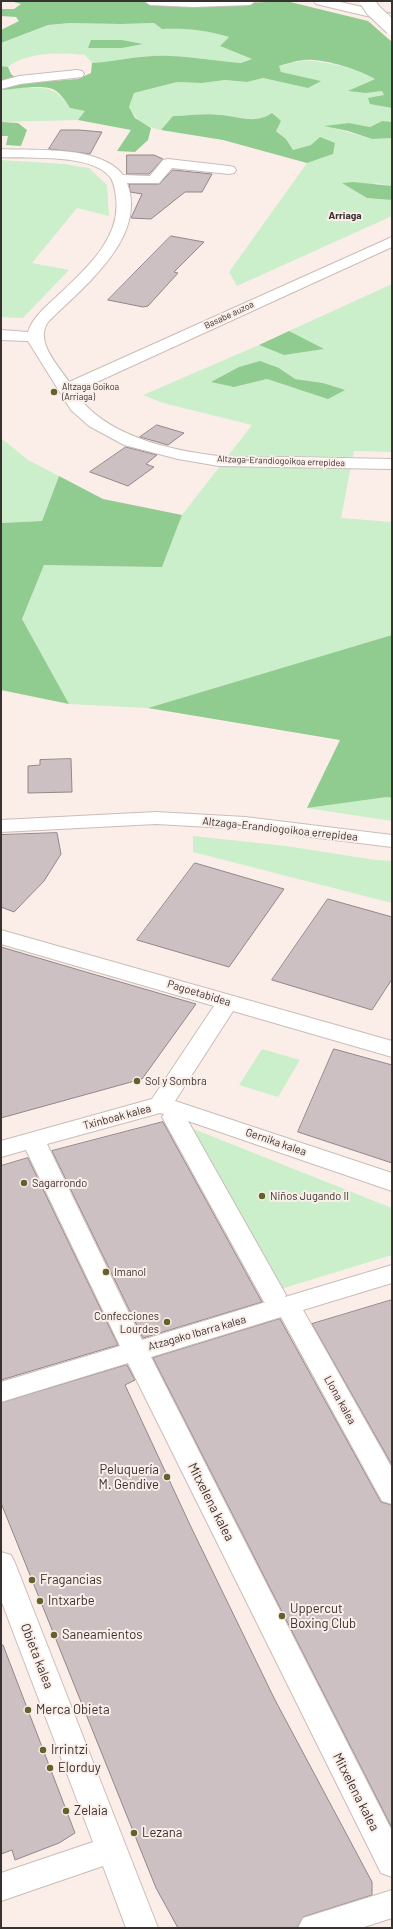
<!DOCTYPE html>
<meta charset="utf-8">
<style>
body{margin:0}
#map{position:relative;width:393px;height:1929px;overflow:hidden;background:#fbeee9;font-family:Barlow,sans-serif}
canvas{display:block}
.frame{position:absolute;inset:0;border:2px solid #373230;pointer-events:none}
</style>
<div id="map">
<canvas width="393" height="1929"></canvas>
<div class="frame"></div>
</div>
<script>
const ctx = document.querySelector('canvas').getContext('2d');
ctx.lineJoin = 'round';
function fillPath(path, color) { ctx.fillStyle = color; ctx.fill(path, 'evenodd'); }
function trace(path, color, width, dash) { ctx.strokeStyle = color; ctx.lineWidth = width; ctx.lineCap = dash ? 'butt' : 'round'; ctx.setLineDash(dash || []); ctx.stroke(path); }
function drawText(font, color, halo, rows, align = 'center') {
  ctx.font = font + ' Barlow,sans-serif'; ctx.lineWidth = 4; ctx.setLineDash([]); ctx.textBaseline = 'middle'; ctx.strokeStyle = halo; ctx.fillStyle = color; for (const [text, x, y, turn = 0] of rows) {
    ctx.save(); ctx.translate(x, y); ctx.rotate((+turn || 0) * Math.PI / 180); ctx.textAlign = isNaN(turn) ? turn : align; if (halo) ctx.strokeText(text, 0, 0); ctx.fillText(text, 0, 0); ctx.restore();
  }
}
fillPath(new Path2D(`
 M70,23L120,24L155,23L162,29C186,28 206,30 229,37L220,46L252,59L241,63C218,61 195,57 171,56C144,54 119,61 92,63L85,55C63,52 25,52 8,67L1,66V43L48,25ZM92,40H122L142,44L122,48H88Z
 M304,60C328,62 353,67 375,79L361,85L366,93L382,91L384,95L370,104L392,108V122L382,121L370,127L349,123L326,126L372,139L392,138V186L375,183L367,198L392,200V216L237,286L229,272L307,163L333,154L311,145L293,150L286,139L276,130L272,113C255,125 239,116 220,115C205,113 188,116 173,116L161,130C146,127 137,121 129,107L134,93L177,82L202,83L225,80L247,82L263,78L308,88L320,81L281,72L279,66Z
 M19,88C44,88 55,85 70,108L85,111L78,120L1,122V90Z
 M1,160L64,164L89,168L107,185L109,216L77,208L32,263L69,270L23,318L1,317Z
 M392,284V452L354,451L341,518L392,522V635L148,708L69,704L22,619L44,565L162,566L182,515L252,425L163,403L143,395L259,345L284,355L323,349L289,331ZM279,368L295,379L323,383L297,389L267,379L234,387Z
 M1,438L28,460L59,476L42,521L1,523Z
 M387,797L392,798V821L307,808Z
 M193,836L286,846L376,860L392,861V903L193,852Z
 M262,1049L300,1060L278,1097L239,1085Z
 M181,1124L392,1208V1255L274,1291Z`), '#cbefca');
fillPath(new Path2D(`
 M10,1H131L227,4L286,1L368,21L392,42V108L370,104L368,98L384,95L382,91L366,93L348,91L375,79C357,69 323,58 303,60C295,61 286,64 279,66L281,72L321,81L308,88L263,78L247,82L225,80L202,83L177,82L134,93L129,107L135,118L151,128L148,140L135,152L117,151L131,130L78,120L85,111L70,108C65,100 59,90 49,88C36,85 15,89 1,90V66L8,67L11,74L23,83L78,79L91,73L92,63C119,61 144,54 171,56C195,57 218,61 241,63L252,59L220,46L229,37C206,30 185,28 162,29L154,23L120,24L70,23L48,25L1,43V30L19,21L16,17L1,16V9H14L21,4Z
 M91,40H122L143,44L122,48H88Z
 M272,113L281,121L276,131L286,139L293,150L311,145L320,137L335,143L333,154L307,163L223,140L161,130L173,116C188,116 205,113 220,115C238,116 255,125 272,113Z
 M382,121L392,122V138L372,139L348,131L324,126L349,123L370,127Z
 M1,122L18,123L27,130L21,146L6,145L8,136H1Z
 M353,182L392,186V200L367,198L342,183Z
 M289,331L324,349L284,355L259,345Z
 M260,361L279,368L295,379L323,383L345,390L328,399L267,379L234,387L211,382L239,367Z
 M59,476L103,499L182,515L162,567L44,565L22,619L69,704L1,690V523L42,521Z
 M392,635V798L387,797L307,808L340,740L148,708Z`), '#90cb8f');
const building = new Path2D(`
 M61,130H79L102,132L90,154L49,149Z
 M127,155H154L163,159L149,174H127Z
 M173,170L212,174L202,192H185L151,219L131,218L142,194L130,192L129,184H159Z
 M171,236L204,242L174,272L178,273L148,306L143,307L108,300Z
 M157,425L184,433L168,445L140,437Z
 M126,447L157,455L146,464L154,467L128,486L90,472Z
 M71,759L72,792L28,793V766L40,765V760Z
 M57,833L61,854L44,881L14,912L1,907V835Z
 M195,863L284,889L229,967L137,940Z
 M328,899L392,917V979L372,1010L272,980Z
 M1,947L86,972L196,1004L142,1079L1,1118Z
 M334,1049L392,1065V1163L298,1132Z
 M163,1122L262,1302L143,1338L52,1151Z
 M28,1158L118,1345L1,1380V1166Z
 M392,1300V1465L312,1324Z
 M280,1319L381,1502L392,1505V1828L153,1358Z
 M127,1365L135,1380L125,1385L191,1527L275,1700L372,1882V1895L303,1917L297,1928H178L156,1888L1,1503V1403Z
 M1,1645H3L75,1833L59,1843L15,1860L12,1850L1,1854Z`);
fillPath(building, '#cdc0c3');
trace(building, '#928689', 1);
const minor = new Path2D(`
 M77,70L82,71L84,74L82,77L20,84L1,89V81L19,76Z
 M1,149C35,151 100,145 123,175L150,176L163,160L168,159L229,166L234,167L236,170L234,173L229,174L172,168L159,183H127C148,238 82,288 48,322C34,342 59,366 69,382L392,237V247L75,392C104,436 169,450 218,456C243,459 269,457 294,457C327,458 359,458 392,459V469L219,466L178,459L124,445L89,426L71,410L28,341L1,340V330L28,332C32,319 44,308 54,299C82,272 122,240 116,197C115,190 114,182 110,177C91,153 29,159 1,157Z
 M156,812L245,817L392,835V847L245,829L156,824L1,832V820Z
 M1,930L392,1041V1057L233,1011L175,1101L392,1173V1191L188,1121L286,1295L285,1297L392,1265V1283L303,1310L392,1468V1504L382,1501L281,1317L151,1357L392,1831V1877L381,1873L128,1363L1,1402V1382L120,1346L26,1150L1,1157V1141L152,1099L214,1006L1,944ZM160,1113L164,1114L162,1117L264,1302H266L142,1340L47,1144Z
 M1,1552L11,1555L15,1563L158,1928H126L103,1866L1,1901V1873L93,1842L1,1600Z
 M392,1890V1918L361,1928H298L303,1918Z`);
const highway = new Path2D(`
 M144,1H256L250,5L193,7L150,5Z
 M314,1H336L392,14V22L316,4Z`);
trace(minor, '#c9bdb8', 2);
trace(highway, '#c9bdb8', 2);
fillPath(minor, '#fff');
fillPath(highway, '#fff');
const highwayBridge = new Path2D(`
 M367,1L373,10L392,28`);
trace(highwayBridge, '#c9bdb8', 16, []);
trace(highwayBridge, '#fff', 14);
for (const [x, y, r, color] of [
 [54,392,4,"#65612d"],
 [137,1081,4,"#65612d"],
 [24,1183,4,"#65612d"],
 [262,1196,4,"#65612d"],
 [106,1272,4,"#65612d"],
 [167,1322,4,"#65612d"],
 [167,1477,4,"#65612d"],
 [32,1580,4,"#65612d"],
 [40,1601,4,"#65612d"],
 [282,1616,4,"#65612d"],
 [54,1635,4,"#65612d"],
 [28,1710,4,"#65612d"],
 [43,1750,4,"#65612d"],
 [50,1768,4,"#65612d"],
 [66,1811,4,"#65612d"],
 [134,1833,4,"#65612d"]
]) { const dot = new Path2D(); dot.arc(x, y, r, 0, 2 * Math.PI); ctx.fillStyle = color; ctx.fill(dot); trace(dot, '#fbeee9', 1.5); }
drawText('9px', '#373230', '#fbeee9', [
 ["Basabe auzoa",229,315,-25],
 ["Altzaga-Erandiogoikoa errepidea",281,461,2]
]);
drawText('9px', '#373230', '#fbeee9', [
 ["Altzaga Goikoa",62,387],
 ["(Arriaga)",62,397]
], 'left');
drawText('bold 10px', '#373230', '#fbeee9', [
 ["Arriaga",345,216]
]);
drawText('11px', '#373230', '#fbeee9', [
 ["Altzaga-Erandiogoikoa errepidea",280,829,6],
 ["Pagoetabidea",199,993,17],
 ["Txinboak kalea",117,1117,-15],
 ["Gernika kalea",276,1142,19],
 ["Atzagako Ibarra kalea",197,1333,-16],
 ["Llona kalea",340,1400,61]
]);
drawText('11px', '#373230', '#fbeee9', [
 ["Sol y Sombra",145,1081],
 ["Sagarrondo",32,1183],
 ["Niños Jugando II",270,1196],
 ["Imanol",114,1272],
 ["Confecciones",159,1316,"right"],
 ["Lourdes",159,1329,"right"]
], 'left');
drawText('13px', '#373230', '#fbeee9', [
 ["Peluquería",159,1470,"right"],
 ["M. Gendive",159,1485,"right"],
 ["Fragancias",40,1580],
 ["Intxarbe",48,1601],
 ["Uppercut",290,1609],
 ["Boxing Club",290,1624],
 ["Saneamientos",62,1635],
 ["Merca Obieta",36,1710],
 ["Irrintzi",51,1750],
 ["Elorduy",58,1768],
 ["Zelaia",74,1811],
 ["Lezana",142,1833]
], 'left');
drawText('13px', '#373230', '#fbeee9', [
 ["Mitxelena kalea",211,1502,63],
 ["Obieta kalea",37,1656,69],
 ["Mitxelena kalea",356,1792,63]
]);
</script>
